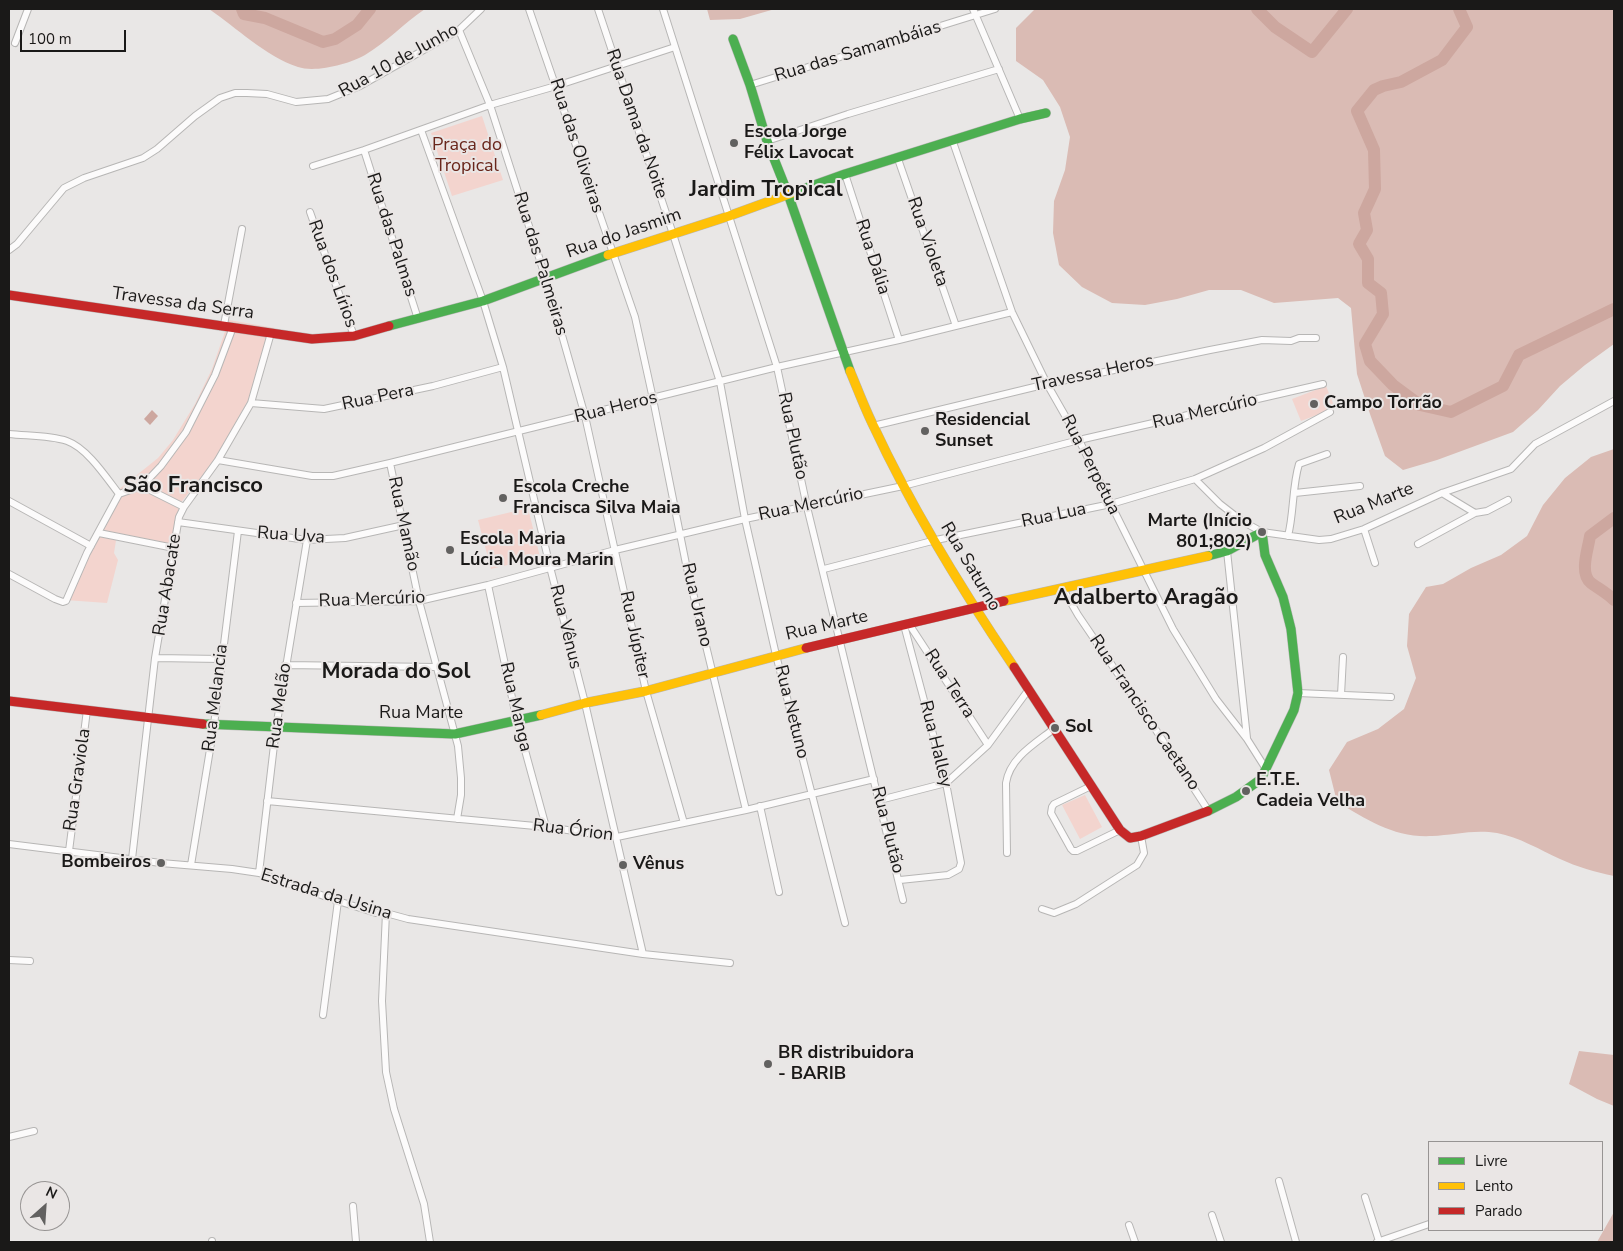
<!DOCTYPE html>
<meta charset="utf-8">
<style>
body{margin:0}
#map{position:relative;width:1623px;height:1251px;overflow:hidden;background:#e9e7e6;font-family:"Nunito Sans",sans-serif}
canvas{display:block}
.frame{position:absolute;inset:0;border:10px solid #1a1918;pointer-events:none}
.legend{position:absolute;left:1428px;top:1141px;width:175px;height:90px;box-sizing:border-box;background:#eae6e5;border:1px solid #979493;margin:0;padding:6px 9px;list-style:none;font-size:15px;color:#1a1918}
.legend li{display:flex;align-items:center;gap:10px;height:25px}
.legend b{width:25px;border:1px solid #979493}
.north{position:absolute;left:20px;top:1181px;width:50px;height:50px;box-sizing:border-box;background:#eae6e5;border:1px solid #979493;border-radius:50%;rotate:26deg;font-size:14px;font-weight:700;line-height:20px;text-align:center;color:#1a1918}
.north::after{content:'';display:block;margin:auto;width:18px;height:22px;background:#626160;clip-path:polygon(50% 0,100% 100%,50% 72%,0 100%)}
.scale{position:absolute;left:20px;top:30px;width:106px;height:22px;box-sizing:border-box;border:2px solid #1a1918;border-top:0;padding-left:6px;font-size:15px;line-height:18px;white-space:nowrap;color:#1a1918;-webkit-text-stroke:4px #eae6e5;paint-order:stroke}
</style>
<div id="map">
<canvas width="1623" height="1251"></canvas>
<div class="frame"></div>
<ul class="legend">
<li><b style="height:6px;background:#4caf50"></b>Livre</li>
<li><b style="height:6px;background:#ffc107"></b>Lento</li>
<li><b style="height:6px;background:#c62828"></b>Parado</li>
</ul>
<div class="north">N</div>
<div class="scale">100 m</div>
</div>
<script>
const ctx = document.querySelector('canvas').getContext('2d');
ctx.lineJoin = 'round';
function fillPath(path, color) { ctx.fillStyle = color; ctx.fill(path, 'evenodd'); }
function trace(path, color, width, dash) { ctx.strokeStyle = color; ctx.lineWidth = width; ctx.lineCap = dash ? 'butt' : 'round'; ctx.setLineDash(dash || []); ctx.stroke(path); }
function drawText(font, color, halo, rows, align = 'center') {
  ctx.font = font + ' "Nunito Sans",sans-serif'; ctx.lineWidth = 4; ctx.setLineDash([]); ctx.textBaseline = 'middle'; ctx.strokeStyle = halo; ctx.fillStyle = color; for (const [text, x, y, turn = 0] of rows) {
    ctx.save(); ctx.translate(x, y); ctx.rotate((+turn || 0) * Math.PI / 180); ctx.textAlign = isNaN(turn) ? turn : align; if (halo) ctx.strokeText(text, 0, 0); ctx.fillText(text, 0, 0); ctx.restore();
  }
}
fillPath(new Path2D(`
 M482,116L503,180L452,196L431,133Z
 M229,320L275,328L251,395L214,461L179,505L172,544L117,534L114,553L118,560L107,603L65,600L117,491L158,458L173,440L195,404L212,369Z
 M1326,386L1335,408L1301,421L1292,399Z
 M528,508L540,557L491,569L478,520Z
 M1085,795L1102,827L1080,839L1062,805Z`), '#f3d4ce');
fillPath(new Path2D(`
 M209,9H425C404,23 387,42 365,55C350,64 315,73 298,67C265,56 237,28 209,9Z
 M707,9H775L740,19L710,20Z
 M1035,9H1614V344L1585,365L1560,386L1538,410L1513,432L1437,460L1403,470L1385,456L1370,414L1357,374L1351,308L1338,298L1274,303L1241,290H1209L1177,299L1145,305L1112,303L1082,287L1059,265L1053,233L1054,201L1065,170L1070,137L1060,107L1043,80L1016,61V28Z
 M1614,449V876C1595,872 1577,867 1560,859C1540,850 1519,837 1497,833C1475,829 1453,835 1432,836C1394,838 1368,820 1337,802L1329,770L1347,742L1378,729L1404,709L1416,678L1407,646L1409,614L1426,587L1443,584L1471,568L1501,555L1527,536L1543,505L1565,478L1591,457Z
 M1579,1051L1614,1055V1106L1597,1099L1569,1084Z
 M1614,1212V1242H1597Z`), '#dabbb4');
fillPath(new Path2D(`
 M152,410L158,416L150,425L144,419Z`), '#cda79f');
trace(new Path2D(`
 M242,9L244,14L265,18L323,42L335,39L357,25L370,9
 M1257,9L1275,27L1312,52L1347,9
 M1459,9L1467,27L1442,60L1401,82L1383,86L1374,90L1357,111L1374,150L1375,189L1364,213L1367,230L1359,244L1368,259V283L1381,293L1383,314L1365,344L1370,361L1393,385L1420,405L1451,412L1503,386L1519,355L1614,309
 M1614,518L1590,536C1588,550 1579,573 1591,583C1599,589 1607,593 1614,600`), '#cda79f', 12);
const street = new Path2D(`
 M529,9L635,317L653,399L686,564L746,810
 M598,9L673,234L720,382L745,519L776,655L845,923
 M663,9L777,367L807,507L903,900
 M973,9L1020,119
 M459,30L490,105L546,279L585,416L646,691L684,823
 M15,43L28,9
 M750,85L995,9
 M421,130L483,301L503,367L550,567L585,703L643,954
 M767,141L848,114L999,69
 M953,142L1012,312L1047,384L1079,440L1173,629L1216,699L1247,739L1266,769
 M364,150L418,319
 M898,159L956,326
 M313,166L364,150L490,105L556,86L675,47
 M845,174L899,340
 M310,212L354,336
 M9,250L17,244L64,188L84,178L143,158L157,149L195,116L220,98L235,93H247L267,94L296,102L328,99L360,86L459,30L481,9
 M224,325L242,229
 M251,403L324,409L433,386L503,367
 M873,426L1047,384L1210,350L1262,340L1291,341L1299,338H1316
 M9,434C27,436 49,435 67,441C87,448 106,477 119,494
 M218,460L312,476H333L390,463L777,367L899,340L1012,312
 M390,463L419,601L458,746L461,778V795L457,819
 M1195,479L1220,504L1242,521L1262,532L1319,540L1331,539L1364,529L1442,493L1511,469L1535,444L1614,401
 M142,486L184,507
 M1295,493L1360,486
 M1442,493L1475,513
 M9,501L91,546
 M178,522L307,540L345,538L404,525
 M1364,529L1375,563
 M99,533L174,548
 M1288,536C1294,513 1292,487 1299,464L1327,454
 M1418,544L1475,513L1487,511L1508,500
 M1227,551L1247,738
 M824,569L936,540L1111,504L1195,479L1264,448L1330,412
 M9,574L55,599L63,602L66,601L87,553L119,494L142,486L161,466L186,432L215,375L233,327
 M488,585L517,721L546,827
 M1063,589L1078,615L1152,724L1208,810
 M296,603L419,601L488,585L615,550L745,519L903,486L1079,440L1323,384
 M909,624L988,745
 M155,658L221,659
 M285,665L436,667
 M1298,693L1391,697
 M1341,695L1343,657
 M1091,786L1054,804L1052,807L1051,813L1071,849L1073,851H1077L1120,830
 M880,800L946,783L988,745L1029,689
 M267,801L546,827L617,837L746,810L874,779
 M760,806L779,892
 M9,844L161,863L232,869L259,873L338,901L376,913H386L408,919L643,954L730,963
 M69,851L87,710
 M1007,853L1006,783C1010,757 1036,743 1055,728
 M132,859L155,658L179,517L184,507L218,460L251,403L271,333
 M191,865L214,725L238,531
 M259,873L276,728L307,540
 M900,880L948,875L959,869L961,863L946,783L904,625
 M1042,909L1054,913L1076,904L1137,865L1144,853L1141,836
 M386,913L382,1001L386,1072L394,1109L424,1204L430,1242
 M9,960L30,961
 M323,1015L338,901
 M9,1137L34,1131
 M1279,1181L1296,1242
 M1365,1197L1379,1241
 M353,1206L356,1242
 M1212,1215L1221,1242
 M1129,1225L1135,1242
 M212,1242V1241
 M1377,1242L1429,1224`);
const fast = new Path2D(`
 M733,39L750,85L767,141L788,194L850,371
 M792,193L845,174L1020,119L1046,113
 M389,326L483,301L608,255
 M1208,556L1227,551L1262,532L1265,555L1283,597L1291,629L1298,693L1294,710L1261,779L1236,797L1208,811
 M203,724L455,734L541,715`);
const slow = new Path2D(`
 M608,255L729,216L792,193
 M850,371C858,390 865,409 874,427C913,511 962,590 1014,667
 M1004,601L1208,556
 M541,715L585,703L646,691L806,648`);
const jam = new Path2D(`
 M9,295L312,339L354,336L389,326
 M806,648L1004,601
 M1014,667L1120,830L1130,838L1141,836L1208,811
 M9,701L203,724`);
trace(street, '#b7b6b5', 8);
trace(fast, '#b7b6b5', 10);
trace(slow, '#b7b6b5', 10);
trace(jam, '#b7b6b5', 10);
trace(street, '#fcfbfb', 6);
trace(fast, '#4caf50', 9);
trace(slow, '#ffc107', 9);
trace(jam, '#c62828', 9);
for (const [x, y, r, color] of [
 [734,143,5,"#626160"],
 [1314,404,5,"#626160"],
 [925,431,5,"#626160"],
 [503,498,5,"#626160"],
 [1262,532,5,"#626160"],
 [450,550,5,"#626160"],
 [1055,728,5,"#626160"],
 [1246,791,5,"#626160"],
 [161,863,5,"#626160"],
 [623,865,5,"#626160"],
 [768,1064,5,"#626160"]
]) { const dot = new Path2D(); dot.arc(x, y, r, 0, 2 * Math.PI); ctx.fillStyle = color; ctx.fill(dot); trace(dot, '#eae6e5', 2); }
drawText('18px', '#1a1918', '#eae6e5', [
 ["Rua das Samambáias",858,52,-17],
 ["Rua 10 de Junho",399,61,-29],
 ["Rua Dama da Noite",636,124,71],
 ["Rua das Oliveiras",576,146,72],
 ["Rua do Jasmim",624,234,-19],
 ["Rua das Palmas",391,235,72],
 ["Rua Violeta",927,242,71],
 ["Rua Dália",872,257,72],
 ["Rua das Palmeiras",540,264,73],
 ["Rua dos Lírios",332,274,70],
 ["Travessa da Serra",183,304,8],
 ["Travessa Heros",1093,374,-12],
 ["Rua Pera",378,398,-12],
 ["Rua Heros",616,408,-14],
 ["Rua Mercúrio",1205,412,-13],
 ["Rua Plutão",792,436,78],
 ["Rua Perpétua",1090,465,63],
 ["Rua Marte",1374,504,-22],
 ["Rua Mercúrio",811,505,-12],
 ["Rua Lua",1054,516,-12],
 ["Rua Mamão",403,524,78],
 ["Rua Uva",291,536,4],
 ["Rua Saturno",970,567,59],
 ["Rua Abacate",168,585,-81],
 ["Rua Mercúrio",372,600,-2],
 ["Rua Urano",696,605,77],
 ["Rua Marte",827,626,-13],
 ["Rua Vênus",565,627,76],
 ["Rua Júpiter",634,635,78],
 ["Rua Terra",949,684,57],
 ["Rua Melancia",216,698,-83],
 ["Rua Melão",280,706,-82],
 ["Rua Manga",515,707,77],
 ["Rua Netuno",791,712,76],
 ["Rua Francisco Caetano",1144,713,56],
 ["Rua Marte",421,714],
 ["Rua Halley",935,744,76],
 ["Rua Graviola",78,780,-82],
 ["Rua Plutão",887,830,76],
 ["Rua Órion",573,831,7],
 ["Estrada da Usina",326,895,17]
]);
drawText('bold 18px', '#1a1918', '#eae6e5', [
 ["Escola Jorge",744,133],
 ["Félix Lavocat",744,154],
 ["Campo Torrão",1324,404],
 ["Residencial",935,421],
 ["Sunset",935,442],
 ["Escola Creche",513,488],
 ["Francisca Silva Maia",513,509],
 ["Marte (Início",1252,522,"right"],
 ["801;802)",1252,543,"right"],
 ["Escola Maria",460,540],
 ["Lúcia Moura Marin",460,561],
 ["Sol",1065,728],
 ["E.T.E.",1256,781],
 ["Cadeia Velha",1256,802],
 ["Bombeiros",151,863,"right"],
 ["Vênus",633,865],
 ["BR distribuidora",778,1054],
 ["- BARIB",778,1075]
], 'left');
drawText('18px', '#69261b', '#eae6e5', [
 ["Praça do",467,146],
 ["Tropical",467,167]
]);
drawText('bold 22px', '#1a1918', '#eae6e5', [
 ["Jardim Tropical",766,191],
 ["São Francisco",193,487],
 ["Adalberto Aragão",1146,599],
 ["Morada do Sol",396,673]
]);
</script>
